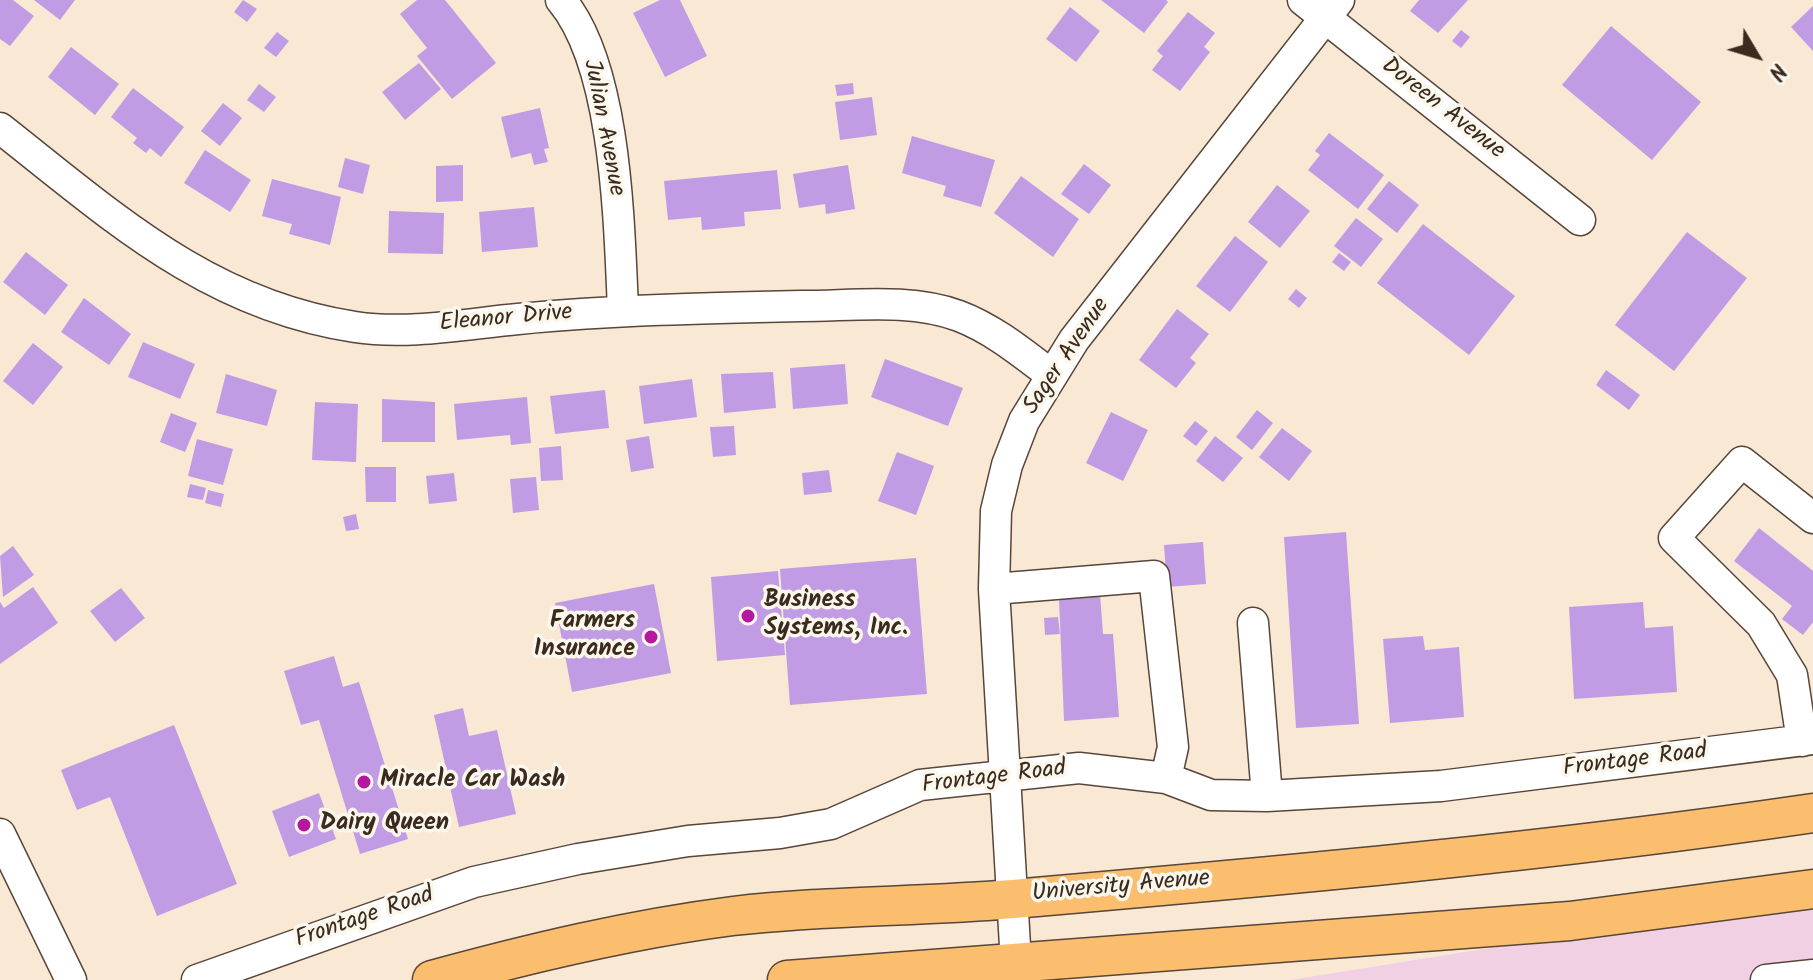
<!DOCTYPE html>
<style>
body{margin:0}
#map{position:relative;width:1813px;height:980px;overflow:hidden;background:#f8e8d4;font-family:Kalam,sans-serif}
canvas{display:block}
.north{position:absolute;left:1717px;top:16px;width:80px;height:80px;-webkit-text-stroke:6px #fbf7ec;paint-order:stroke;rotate:128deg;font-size:22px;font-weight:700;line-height:32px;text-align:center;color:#3b2a1e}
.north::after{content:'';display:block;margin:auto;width:28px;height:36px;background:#3b2a1e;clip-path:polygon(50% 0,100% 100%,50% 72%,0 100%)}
</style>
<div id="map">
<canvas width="1813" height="980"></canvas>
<div class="north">N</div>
</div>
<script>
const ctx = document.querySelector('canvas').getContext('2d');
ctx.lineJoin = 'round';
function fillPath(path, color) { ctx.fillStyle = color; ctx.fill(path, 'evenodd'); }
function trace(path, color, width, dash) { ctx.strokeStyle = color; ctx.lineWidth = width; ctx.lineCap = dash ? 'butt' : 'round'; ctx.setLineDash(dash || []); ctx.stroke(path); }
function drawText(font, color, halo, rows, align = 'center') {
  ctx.font = font + ' Kalam,sans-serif'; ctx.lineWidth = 7; ctx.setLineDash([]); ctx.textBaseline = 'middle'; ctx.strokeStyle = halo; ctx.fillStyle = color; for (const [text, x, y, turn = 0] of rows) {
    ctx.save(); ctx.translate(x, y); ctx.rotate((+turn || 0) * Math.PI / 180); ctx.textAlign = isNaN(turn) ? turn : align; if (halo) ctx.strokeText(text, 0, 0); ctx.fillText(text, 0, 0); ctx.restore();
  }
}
fillPath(new Path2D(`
 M1813,896V980H1291Z`), '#f1d0e3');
fillPath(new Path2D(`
 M0,0H13L34,16L10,46L0,39Z
 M34,0H75L60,20Z
 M243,0L257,9L247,22L234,12Z
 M417,0H445L496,63L452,99L417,56L427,48L400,14Z
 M660,0H680L707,56L665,77L633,13Z
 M1101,0H1166L1168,2L1144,33Z
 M1419,0H1468L1438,33L1410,11Z
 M1813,6V51L1791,27Z
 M1070,7L1100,31L1076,62L1046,39Z
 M1188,12L1215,33L1204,47L1210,52L1180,91L1152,70L1163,56L1157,51Z
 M1611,26L1701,102L1652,160L1562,85Z
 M1461,30L1470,37L1461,48L1452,41Z
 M277,32L289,41L276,57L264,48Z
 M71,47L119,84L95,115L48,77Z
 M419,63L441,89L405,120L382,92Z
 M853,83L854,94L837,96L835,85Z
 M259,84L276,97L264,112L247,100Z
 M133,88L184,127L161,157L150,148L146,153L133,143L137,138L111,117Z
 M872,97L877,135L840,140L835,102Z
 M223,103L242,118L220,146L201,131Z
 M540,108L549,148L544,149L548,162L534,165L531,153L511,158L501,117Z
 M1329,133L1384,175L1358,209L1308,170L1320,155L1315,151Z
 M912,136L995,160L981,207L943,196L946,186L902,173Z
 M205,150L251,180L230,212L184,183Z
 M345,158L370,165L363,194L338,187Z
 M1084,164L1111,185L1089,214L1061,194Z
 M463,165V201L436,202V166Z
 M848,165L855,209L826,214L825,204L799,208L793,174Z
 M777,170L781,209L744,212L745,226L702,230L701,217L668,220L664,181Z
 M1021,176L1079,219L1053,257L994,213Z
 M272,179L341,197L330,245L289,234L292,224L262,216Z
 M1389,181L1419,205L1397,233L1367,209Z
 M1277,185L1310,211L1280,248L1248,222Z
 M534,207L538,247L482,252L479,212Z
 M389,211L444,213L443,254L388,253Z
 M1356,218L1383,239L1361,267L1334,246Z
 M1423,224L1515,296L1469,355L1377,283Z
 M1687,232L1747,278L1674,371L1615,325Z
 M1235,236L1268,262L1230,312L1196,286Z
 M26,252L68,285L45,315L3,282Z
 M1339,253L1351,262L1344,271L1332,262Z
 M1296,289L1307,298L1299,308L1288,299Z
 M84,298L131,334L109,365L61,332Z
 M1177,309L1209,334L1190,358L1196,363L1176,388L1139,360Z
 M143,342L195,364L180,399L128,377Z
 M33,343L63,367L33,405L3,381Z
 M885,359L963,388L948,426L871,397Z
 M845,364L848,404L793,409L790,368Z
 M1606,370L1640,395L1629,410L1596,385Z
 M773,372L776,408L724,413L721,374Z
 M226,374L277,390L267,426L216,413Z
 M692,379L697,417L644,424L639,386Z
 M605,390L609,428L555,434L550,396Z
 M527,397L531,443L511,445L510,435L457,440L454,404Z
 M382,399L435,402V442H382Z
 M315,402L358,404L356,462L312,460Z
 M1257,410L1273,423L1252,450L1236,437Z
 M1111,412L1148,430L1123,481L1086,463Z
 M171,413L197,423L185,452L160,442Z
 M1195,421L1208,431L1196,446L1183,436Z
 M734,426L736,455L713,457L710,427Z
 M1282,428L1312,451L1289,481L1259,457Z
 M649,436L654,468L631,472L626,440Z
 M1215,436L1243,458L1223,482L1196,461Z
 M197,439L233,449L223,485L188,476Z
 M561,446L563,480L541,481L539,448Z
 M897,452L934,466L916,515L878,501Z
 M365,467H396V502H366Z
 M829,470L832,492L804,495L802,473Z
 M454,473L457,501L429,504L426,476Z
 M536,477L539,510L513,513L510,479Z
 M190,484L206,488L203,500L187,497Z
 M208,490L224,494L221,507L205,503Z
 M356,514L359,529L346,531L343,517Z
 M1759,528L1813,571V622L1803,635L1782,619L1792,606L1734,561Z
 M1346,532L1359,724L1296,728L1284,537Z
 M1203,542L1206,584L1167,587L1164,545Z
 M13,546L34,575L3,597L0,556Z
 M916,558L927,694L790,705L780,569Z
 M778,571L785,655L717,661L711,577Z
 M654,584L671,673L572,692L555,603Z
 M33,587L58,623L0,664V602L4,608Z
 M121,588L145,618L115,642L90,611Z
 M1100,594L1103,634H1113L1119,717L1064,721L1059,598Z
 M1643,602L1645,628L1673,626L1677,692L1574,699L1569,607Z
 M1058,617L1060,634L1045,635L1044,618Z
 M1423,636L1425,650L1459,647L1464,717L1390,723L1383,639Z
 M334,656L343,687L359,682L408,839L360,854L319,720L301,725L284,671Z
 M463,708L469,736L497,730L516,814L459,827L434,715Z
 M174,725L237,884L157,916L110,797L77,810L61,770Z
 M319,793L336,839L289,857L272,811Z`), '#c19ce4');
const minor = new Path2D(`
 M561,0C617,67 619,225 623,309
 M1303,0L1580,220
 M0,128C112,216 208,305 355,327C408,335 465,324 518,319C613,310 707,308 802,306C853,306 910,298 959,316C993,329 1021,352 1050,374
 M994,589L1154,576L1173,747L1166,778
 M1253,623L1267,796
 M1802,741L1792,675L1761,624L1674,538L1742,462L1813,518
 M0,834L71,980
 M197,980L474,882L578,859L688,841L780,833L831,824L920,785L1079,768L1166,778L1211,795L1267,796L1441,786L1813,739
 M1017,980L994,589L996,511L1007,465L1024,421L1074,340L1339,0
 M1766,980L1813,975`);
const major = new Path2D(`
 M432,980C531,953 631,929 733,916C826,905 920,907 1013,899C1280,876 1548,852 1813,813
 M787,980L1570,921L1813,889`);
trace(minor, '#574639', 33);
trace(major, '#574639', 41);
trace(minor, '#fff', 30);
trace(major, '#fbbe6e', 38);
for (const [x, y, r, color] of [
 [748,616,8,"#b5179e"],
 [651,637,8,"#b5179e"],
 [364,782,8,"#b5179e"],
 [304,825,8,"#b5179e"]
]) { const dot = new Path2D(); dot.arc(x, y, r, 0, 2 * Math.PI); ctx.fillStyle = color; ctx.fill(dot); trace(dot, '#fbf7ec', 3); }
drawText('24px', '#3b2a1e', '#fbf7ec', [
 ["Doreen Avenue",1442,110,38],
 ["Julian Avenue",602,128,79],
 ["Eleanor Drive",506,320,-5],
 ["Sager Avenue",1068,357,-56],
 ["Frontage Road",1635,762,-7],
 ["Frontage Road",994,779,-7],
 ["University Avenue",1121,888,-5],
 ["Frontage Road",365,919,-19]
]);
drawText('bold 24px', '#3b2a1e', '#fbf7ec', [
 ["Business",764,602],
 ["Systems, Inc.",764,630],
 ["Farmers",635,623,"right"],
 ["Insurance",635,651,"right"],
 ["Miracle Car Wash",380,782],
 ["Dairy Queen",320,825]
], 'left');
</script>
